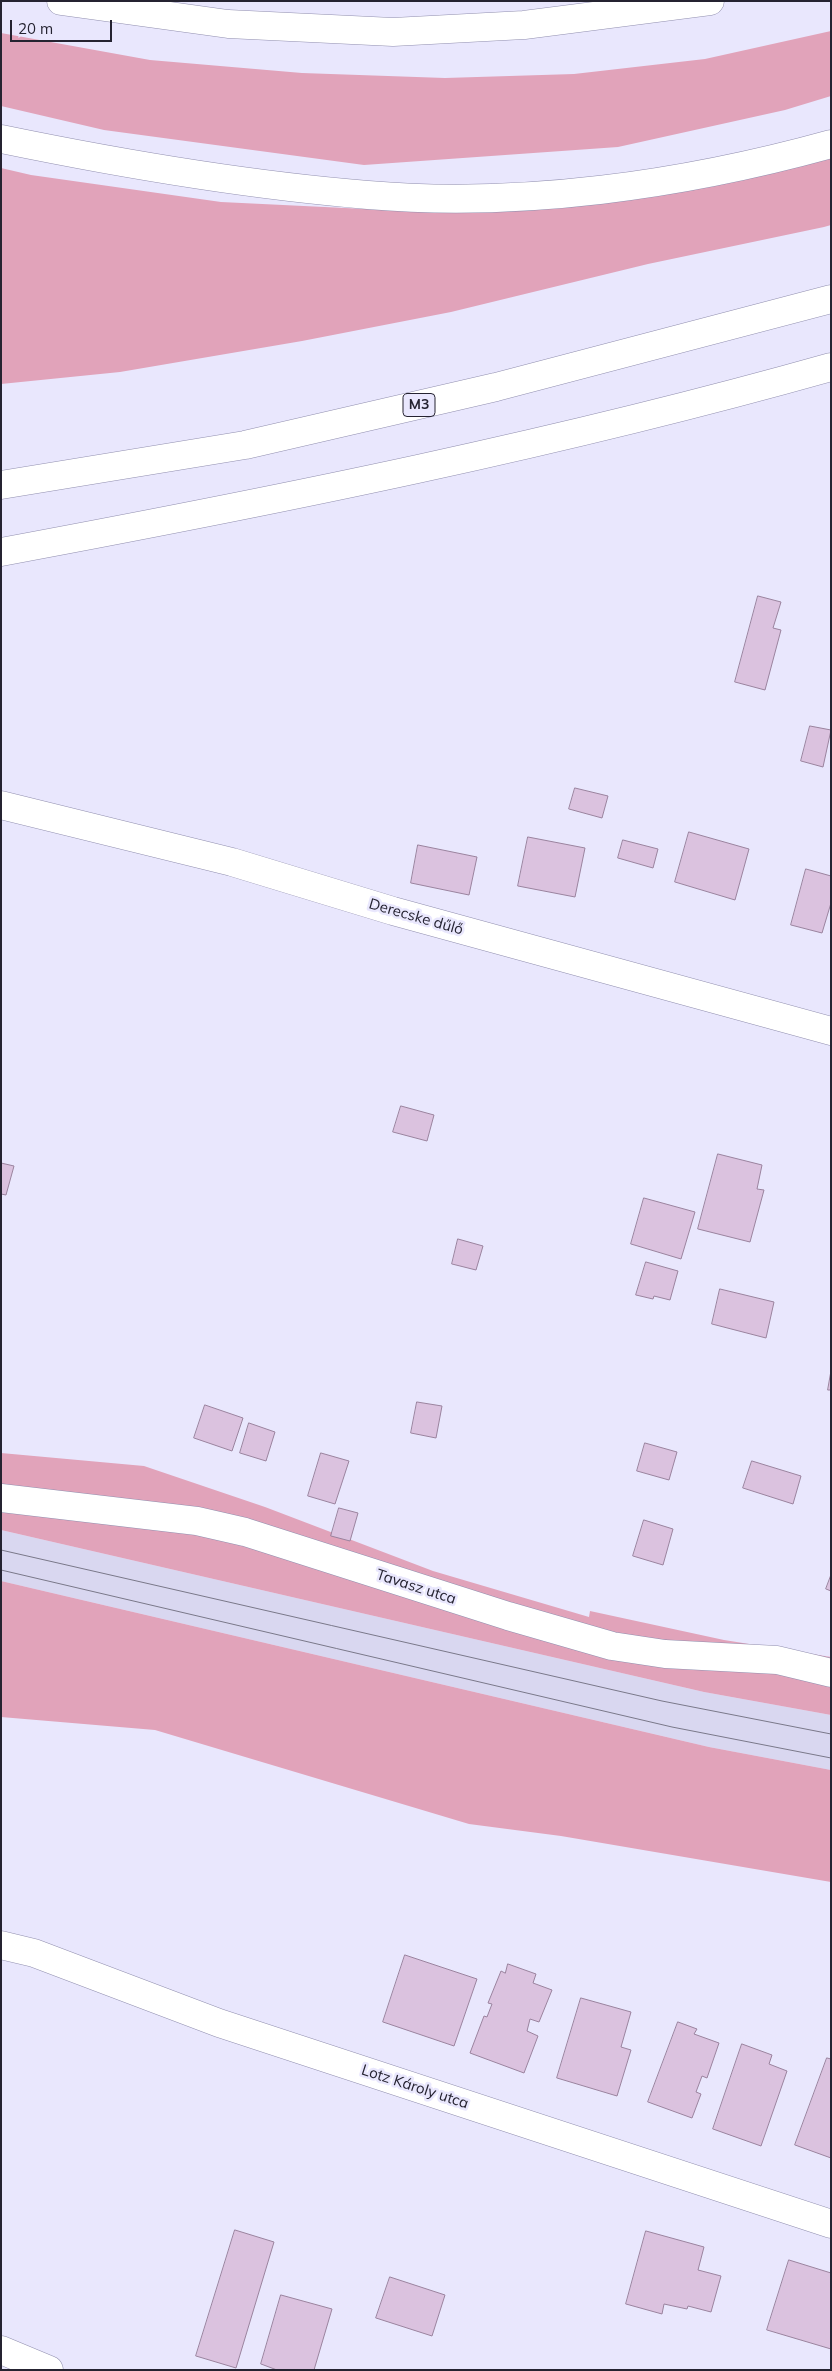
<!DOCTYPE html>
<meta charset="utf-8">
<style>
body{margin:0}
#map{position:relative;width:832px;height:2371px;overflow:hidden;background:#e9e7fd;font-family:Mulish,sans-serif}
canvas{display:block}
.frame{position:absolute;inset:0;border:2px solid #252331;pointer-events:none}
.scale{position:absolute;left:10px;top:20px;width:102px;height:22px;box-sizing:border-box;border:2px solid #252331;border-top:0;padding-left:6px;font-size:15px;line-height:18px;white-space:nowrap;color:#252331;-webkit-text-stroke:4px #e9e7fd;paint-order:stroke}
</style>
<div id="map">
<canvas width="832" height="2371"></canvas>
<div class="frame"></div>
<div class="scale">20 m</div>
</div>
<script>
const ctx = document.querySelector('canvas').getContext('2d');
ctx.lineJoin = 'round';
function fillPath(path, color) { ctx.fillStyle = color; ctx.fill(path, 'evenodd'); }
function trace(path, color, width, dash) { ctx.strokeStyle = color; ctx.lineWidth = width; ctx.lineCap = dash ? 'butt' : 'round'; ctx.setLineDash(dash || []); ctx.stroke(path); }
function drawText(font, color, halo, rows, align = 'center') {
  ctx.font = font + ' Mulish,sans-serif'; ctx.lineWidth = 5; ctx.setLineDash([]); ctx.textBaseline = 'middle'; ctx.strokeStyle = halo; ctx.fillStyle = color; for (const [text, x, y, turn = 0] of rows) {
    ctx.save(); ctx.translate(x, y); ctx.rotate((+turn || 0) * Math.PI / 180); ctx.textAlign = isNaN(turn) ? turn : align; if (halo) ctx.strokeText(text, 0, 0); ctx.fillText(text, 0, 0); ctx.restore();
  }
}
fillPath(new Path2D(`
 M1,1530L704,1692L831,1715V1770L709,1747L1,1581Z`), '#d9d7f0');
fillPath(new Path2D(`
 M831,31V96L785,110L618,147L364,165L104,130L1,106V33L150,60L302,73L445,78L574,74L705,59Z
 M831,152V225L824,227L648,264L451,312L302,341L120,372L1,384V168L31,175L221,202L407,211Z
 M1,1453L144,1466L265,1507L433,1571L589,1617L590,1611L724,1640L831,1657V1715L704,1692L1,1530Z
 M1,1581L709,1747L831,1770V1882L561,1836L469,1824L155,1730L1,1717Z`), '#e1a3ba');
const building = new Path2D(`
 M758,596L781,602L773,628L781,630L765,690L735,682Z
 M810,726L831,730L823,767L801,761Z
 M575,788L608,796L602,818L569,809Z
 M689,832L749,849L735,900L675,882Z
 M528,837L585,848L575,897L518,886Z
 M623,840L658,849L653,868L618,858Z
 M418,845L477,857L469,895L411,883Z
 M806,869L831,876V903L822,933L791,925Z
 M401,1106L434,1115L427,1141L393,1132Z
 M718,1154L762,1165L757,1189L764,1190L750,1242L698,1229Z
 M1,1163L14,1166L6,1195L1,1194Z
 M644,1198L695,1212L681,1259L631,1244Z
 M458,1239L483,1246L476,1270L452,1264Z
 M646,1262L678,1271L670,1300L654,1296L653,1299L636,1295Z
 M720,1289L774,1302L766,1338L712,1324Z
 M831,1371V1390H828Z
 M417,1402L442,1406L436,1438L411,1433Z
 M205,1405L243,1418L232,1451L194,1438Z
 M249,1423L275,1432L266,1461L240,1453Z
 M645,1443L677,1452L669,1480L637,1471Z
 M321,1453L349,1461L335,1504L308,1496Z
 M752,1461L801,1476L793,1504L743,1488Z
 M339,1508L358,1513L350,1541L331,1536Z
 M644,1520L673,1529L663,1565L633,1556Z
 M831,1575V1591L826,1589Z
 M405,1955L477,1979L454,2046L383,2022Z
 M508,1964L536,1974L533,1983L552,1990L539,2022L530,2019L527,2031L538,2036L524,2073L470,2053L484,2016L487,2017L492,2004L488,2003L501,1971L505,1973Z
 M581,1998L631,2012L621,2047L631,2050L617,2096L557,2078Z
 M678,2022L697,2029L694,2034L719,2043L707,2078L702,2076L696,2092L701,2094L692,2118L648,2102Z
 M742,2044L772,2055L769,2064L787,2071L761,2146L713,2129Z
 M827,2058L831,2059V2158L795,2145Z
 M235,2230L274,2242L236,2368L196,2356Z
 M646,2231L704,2247L698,2270L721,2276L711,2312L688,2306L687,2309L664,2304L662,2314L626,2304Z
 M789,2260L831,2273V2349L767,2330Z
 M390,2277L445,2295L432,2336L376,2318Z
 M281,2295L332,2309L314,2370H277L261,2364Z`);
fillPath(building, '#dbc2df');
trace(building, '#9a839e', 1);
const minor = new Path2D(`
 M61,1L228,24L393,32L524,25L710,1
 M1,139C122,164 245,185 368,195C521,208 683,185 831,144
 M1,805L232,862L393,911L831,1031
 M1,1498L197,1521L245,1532L508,1616L612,1646L665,1654L777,1660L831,1673
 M1,1945L34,1953L219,2023L831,2224
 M1,2350L49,2370`);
const highway = new Path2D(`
 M1,485L245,445L496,387L831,299
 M1,552C280,500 558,444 831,367`);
trace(minor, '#918faf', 29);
trace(highway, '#918faf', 29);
trace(minor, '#fff', 28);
trace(highway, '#fff', 28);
trace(new Path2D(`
 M1,1550L662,1701L831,1734
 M1,1570L672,1727L831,1758`), '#7a7889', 1);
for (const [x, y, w] of [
 [419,405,32]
]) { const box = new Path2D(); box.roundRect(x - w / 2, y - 11.5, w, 23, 4); ctx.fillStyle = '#e9e7fd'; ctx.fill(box); trace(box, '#252331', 1); }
drawText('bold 14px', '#252331', null, [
 ["M3",419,405]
]);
drawText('15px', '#252331', '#e9e7fd', [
 ["Derecske dűlő",416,917,16],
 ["Tavasz utca",416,1587,18],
 ["Lotz Károly utca",415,2087,18]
]);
</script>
